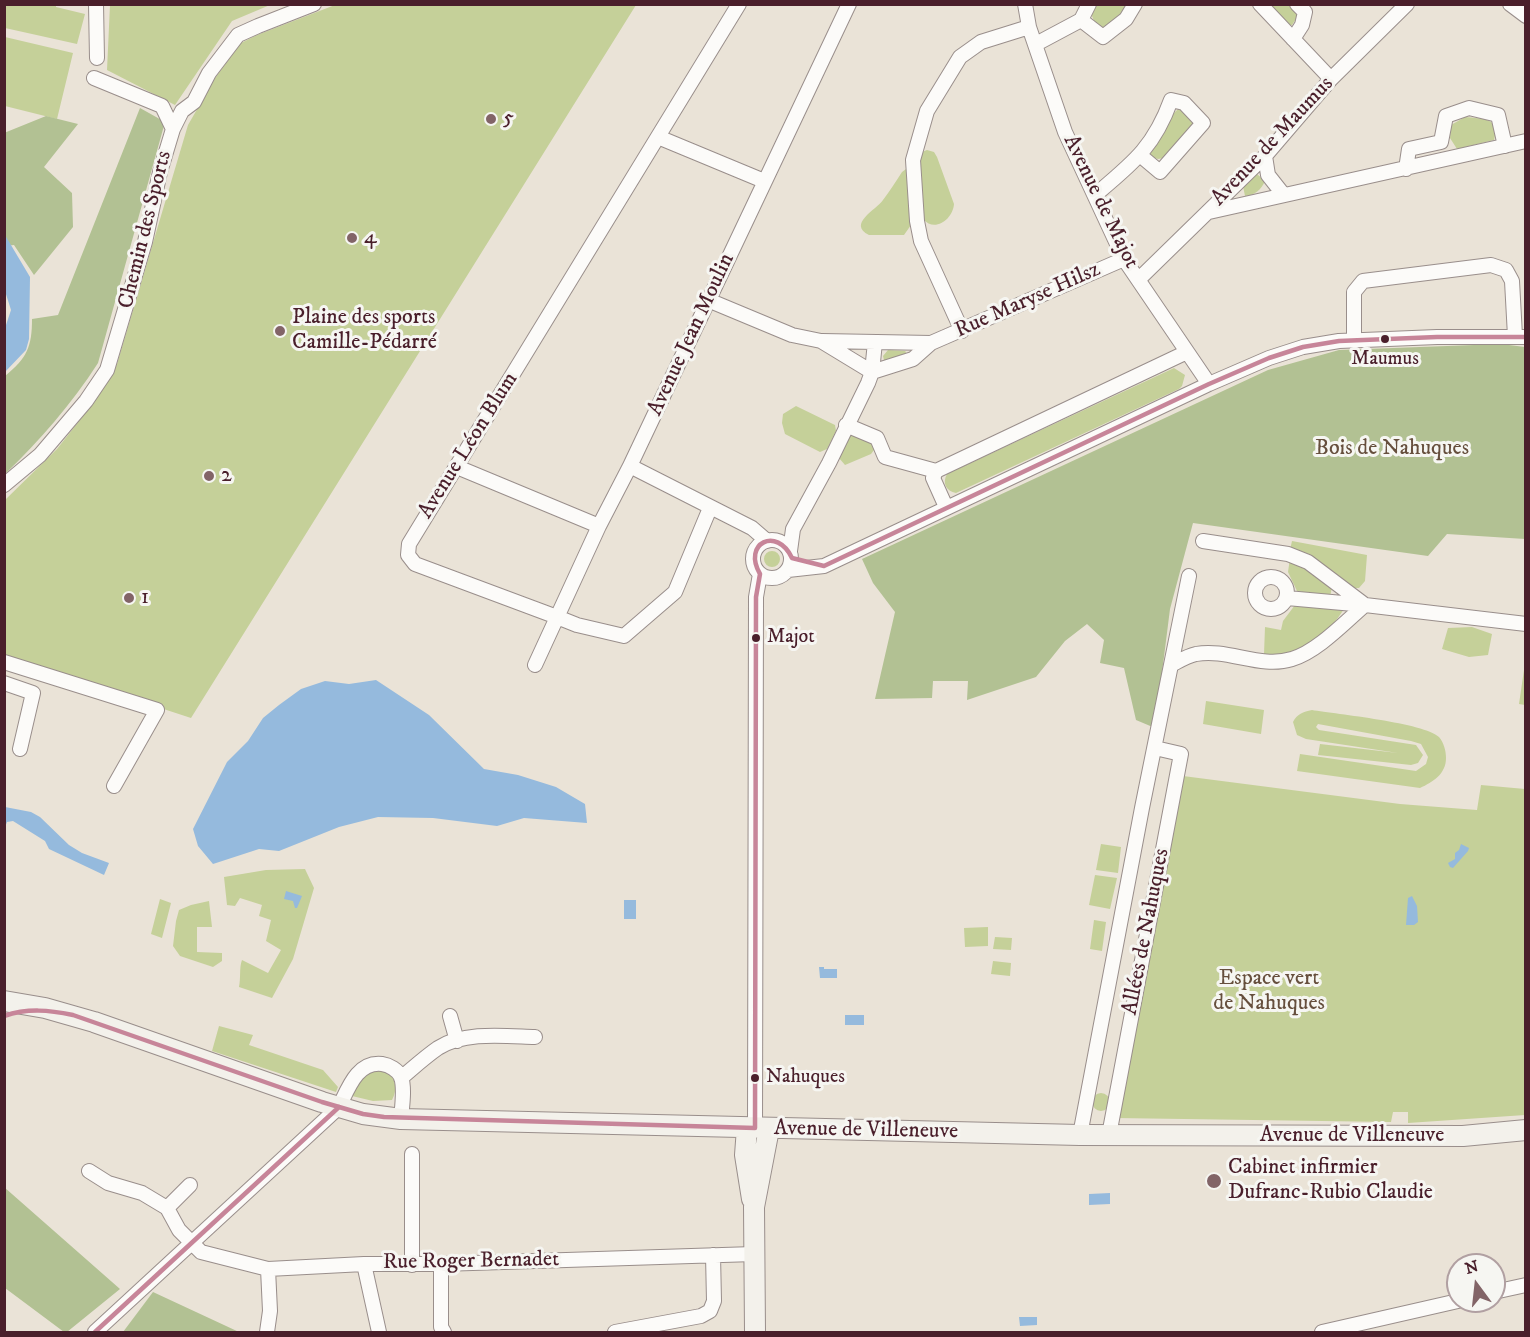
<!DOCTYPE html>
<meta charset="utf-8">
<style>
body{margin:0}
#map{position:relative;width:1530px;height:1337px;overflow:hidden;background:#eae3d7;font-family:"IM FELL DW Pica",serif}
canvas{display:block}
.frame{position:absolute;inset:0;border:6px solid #4a1f2b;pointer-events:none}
.north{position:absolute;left:1446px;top:1253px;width:60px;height:60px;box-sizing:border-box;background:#f6f6f2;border:2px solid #b1a0a2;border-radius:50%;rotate:345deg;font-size:16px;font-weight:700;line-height:24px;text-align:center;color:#4a1f2b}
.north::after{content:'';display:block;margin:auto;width:21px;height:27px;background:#826467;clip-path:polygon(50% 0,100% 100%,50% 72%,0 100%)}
</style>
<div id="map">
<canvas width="1530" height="1337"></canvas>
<div class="frame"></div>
<div class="north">N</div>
</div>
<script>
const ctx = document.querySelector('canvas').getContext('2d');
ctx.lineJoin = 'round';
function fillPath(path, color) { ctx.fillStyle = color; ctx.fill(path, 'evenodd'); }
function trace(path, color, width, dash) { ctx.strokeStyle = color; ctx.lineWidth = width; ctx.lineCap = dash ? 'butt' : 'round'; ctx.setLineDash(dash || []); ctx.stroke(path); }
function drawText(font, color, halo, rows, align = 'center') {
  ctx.font = font + ' "IM FELL DW Pica",serif'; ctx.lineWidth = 6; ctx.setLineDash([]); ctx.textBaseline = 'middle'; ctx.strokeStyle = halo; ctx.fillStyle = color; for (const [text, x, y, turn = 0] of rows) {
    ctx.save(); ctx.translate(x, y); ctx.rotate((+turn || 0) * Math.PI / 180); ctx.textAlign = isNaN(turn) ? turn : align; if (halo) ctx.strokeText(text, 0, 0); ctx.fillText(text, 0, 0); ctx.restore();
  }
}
fillPath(new Path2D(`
 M5,4L56,5V7L85,14L77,44L5,28Z
 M110,5V4L270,5L232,21L175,105L107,70Z
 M335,5H636L191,718L5,657V500L57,449L94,402L117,364L188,125L215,78L241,43L257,35Z
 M1096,5H1127L1113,23L1104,28L1096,26L1092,16V10Z
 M1266,5H1287L1297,9L1298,16L1292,25L1290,26Z
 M5,37L73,53L57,119L5,106Z
 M1182,107L1196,124L1164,158L1158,159L1152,157L1150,153C1157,141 1170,111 1182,107Z
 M1465,117C1482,119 1501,117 1494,140L1457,149L1450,138L1451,125Z
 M927,150L934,152L937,157L954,204C953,219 935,233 923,219L920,157L922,152Z
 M906,169L908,171L911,225L904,235H869C847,224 876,210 883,200C890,191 896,181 902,172Z
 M1257,174L1265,181C1261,190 1255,195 1245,196L1243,186L1248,178Z
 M888,350L905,351L906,352L905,357L888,363L884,360L883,356Z
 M1174,368L1185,375L1182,386L1179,389L956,493C946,491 942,483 947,474Z
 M796,406L835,425L836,431L827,449L820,452L785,434L782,423L783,414Z
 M849,433L871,441L874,450L871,454L845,465L839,458Z
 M1292,541L1367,555L1365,581L1359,588H1351L1290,550Z
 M764 559a8 8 0 1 1 16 0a8 8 0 1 1-16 0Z
 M1290,558L1333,582L1330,597L1297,591L1288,572Z
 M1298,601L1344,609C1331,629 1309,656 1282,657C1276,657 1269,655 1264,654L1265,627L1281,630L1283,621Z
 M1472,627L1492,634L1488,655L1469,657L1442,649L1448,628Z
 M1525,663V705L1519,704Z
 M1206,701L1264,710L1261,734L1203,724Z
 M1312,710C1336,714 1425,723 1439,737C1444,743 1446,751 1446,758C1446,774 1433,782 1420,788L1297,771L1300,754L1416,771L1426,764L1428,757L1421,744L1411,741L1318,724L1316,727L1319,730L1416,745L1423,755L1418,763L1411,765L1318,755L1320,744L1398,753L1306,739L1297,735L1293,722C1297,714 1303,712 1312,710Z
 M1183,776L1400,804L1477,810L1481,785L1525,789V1115L1408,1123V1112H1393L1391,1122L1115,1118Z
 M1101,844L1121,847L1118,873L1096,870Z
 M305,869L314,888L293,959L272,998L239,987C241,978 239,968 242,960L268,973L281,950L266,941L271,920L259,916L262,905L240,898L235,906L227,905L224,877L266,870Z
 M1095,875L1117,878L1110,909L1089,905Z
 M160,899L171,903L162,938L151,934Z
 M209,901L212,927H197V952L222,953V961L213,967L180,956L173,946L176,921L179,910L191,905Z
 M1094,920L1106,922L1102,951L1090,949Z
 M988,927V946L965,947L964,928Z
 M995,937L1012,938L1011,950L993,949Z
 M993,961L1011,963L1010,976L991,974Z
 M219,1026L253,1035L249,1045L323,1070L338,1087L336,1092L212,1051Z
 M369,1068L389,1071C395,1080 398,1089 392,1100L373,1101L352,1096L355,1080Z
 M1092 1102a9 9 0 1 1 18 0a9 9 0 1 1-18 0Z`), '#c5d099');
fillPath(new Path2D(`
 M140,108L165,122L98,363C71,405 40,440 5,474V376C27,358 32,347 32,319L58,315Z
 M46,116L78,124L44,167L72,193L73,227L34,275L14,245L5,246L4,133Z
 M1501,344L1525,347V539L1447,534L1428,556L1193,523L1170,609L1155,728L1136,720L1124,668L1100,663L1104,640L1087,624L1065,641L1036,677L967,700L968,681H933L932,698L875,699L895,612L873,583L862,559L1268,370L1339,350Z
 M4,1187L120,1289L67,1332H64L5,1288Z
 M153,1292L239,1332H123Z`), '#b2c193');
fillPath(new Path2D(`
 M5,235L30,277L29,339L26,350L5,372V328L11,310L5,291Z
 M376,680L429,715L484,769L518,775L556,787L585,804L587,823L524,818L497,826L433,818L378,817L339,827L279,851L259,849L213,864L198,846L193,829L227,762L248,741L263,718L279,705L301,689L325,681L349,684Z
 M5,807L31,812L40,817L69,845L82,853L109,863L104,875L49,849L45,841L13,821L7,822L5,827Z
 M1461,844L1469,848L1468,851L1453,868L1450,867L1448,863L1455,859V853L1459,850Z
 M286,891L302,896L297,908H295L293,901L284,899Z
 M1412,896L1417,906L1418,922L1414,925H1406L1408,898Z
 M624,900H636V919H624Z
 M819,967H824V969H837V978H820Z
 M845,1015H864V1025H845Z
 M1110,1193V1204L1089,1205V1194Z
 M1019,1317H1037V1325L1020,1326Z`), '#95badd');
const street = new Path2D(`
 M96,4L97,58
 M1025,4L1029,27L1065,132L1124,259L1209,384
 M1260,4L1331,79
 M1510,4L1526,16
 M1081,20L1103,37L1126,19L1135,4
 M1293,39L1302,25L1305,12L1297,4
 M1036,44L1081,20L1089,4
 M94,78L162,106L173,129
 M658,137L764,181
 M1265,156L1268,175L1283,194
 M1406,169L1409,149L1441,142L1446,116L1469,108L1498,115L1505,146
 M1095,195C1133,163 1154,147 1171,100L1184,103L1203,123L1160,172L1141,156
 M1209,212L1526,141
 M1139,279L1265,156L1331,79L1407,4
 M708,300L792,335L821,341L872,372L913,359L931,343L1124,259
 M962,331L921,241L917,221L913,160L927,111L960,57L981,42L1029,27
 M1354,339V292L1363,281L1491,265L1506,270L1512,281L1515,336
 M822,341L931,343
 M846,425L877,438L885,457L936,471
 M630,466L752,528L767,541
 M457,467L599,526
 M4,485L40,455L86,401L107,370L145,242L160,172L173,129L182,111L194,102L209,73L238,35L258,26L314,4
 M946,507L933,478L936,471L1187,352
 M710,508L675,592L624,636L577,625L557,617L415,564L408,555L409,544L739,4
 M753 559a19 19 0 1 1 38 0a19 19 0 1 1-38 0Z
 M1203,541L1288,554L1308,562L1365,605L1287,598
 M790,551L793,529L829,463L868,383L872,372L875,342
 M788,570L824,566L1209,384L1269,358L1303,347L1339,341L1437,337H1526
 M1255 593a16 16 0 1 1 32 0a16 16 0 1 1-32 0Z
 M4,662L157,710L114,786
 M535,665L599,526L630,466L849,4
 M1171,665C1179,661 1187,656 1196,654C1228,648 1260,669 1292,659C1317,652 1345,622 1365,605L1526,624
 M4,683L33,693L20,749
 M450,1016L457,1041
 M401,1078C413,1068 425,1057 438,1048C464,1031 505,1036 535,1037
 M755,1128L756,597L760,574
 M1080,1135L1142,808L1189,576
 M1109,1135L1181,754L1155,748
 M89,1171L108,1183L142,1193L167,1208L179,1230L201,1252L268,1269L364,1264H441L754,1254
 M167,1208L190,1185
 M364,1264L379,1332
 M441,1264V1327L444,1332
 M412,1265V1154
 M1494,1292L1526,1285
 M95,1332L339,1107C348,1089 357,1061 382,1064C389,1065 398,1070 401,1077C405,1088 402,1107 401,1119
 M267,1332L270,1311L268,1269
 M615,1332L701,1316L710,1311L714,1301L713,1255
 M1322,1332L1458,1301`);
const secondary = new Path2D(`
 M4,1001L45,1008L94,1022L322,1102L363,1114L401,1119L1080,1135L1463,1136L1526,1130
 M747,1128L745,1155L752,1199
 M755,1332L754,1207L769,1129`);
trace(street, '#998e8b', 16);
trace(secondary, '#998e8b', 22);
trace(street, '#fcfbf9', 14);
trace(secondary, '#f3f1eb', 20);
trace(new Path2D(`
 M4,1016C28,1008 49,1010 73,1015L322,1102L363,1114L384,1117L755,1128
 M755,1128L756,597L760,574C742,543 777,526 792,558L824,566L1209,384L1269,358L1303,347L1339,341L1437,337H1526
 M95,1332L339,1107`), '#c78599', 4.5);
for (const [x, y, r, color] of [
 [491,119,6,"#826467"],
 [352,238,6,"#826467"],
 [280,331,6,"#826467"],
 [1385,339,5,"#4a1f2b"],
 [209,476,6,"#826467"],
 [129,598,6,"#826467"],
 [756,638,5,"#4a1f2b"],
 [755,1078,5,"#4a1f2b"],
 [1214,1181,8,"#826467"]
]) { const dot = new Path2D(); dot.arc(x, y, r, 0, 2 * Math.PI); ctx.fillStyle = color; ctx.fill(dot); trace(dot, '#f6f6f2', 2); }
drawText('20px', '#4a1f2b', '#f6f6f2', [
 ["Maumus",1385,360,"center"],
 ["Majot",767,638],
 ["Nahuques",766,1078]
], 'left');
drawText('22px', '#4a1f2b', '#f6f6f2', [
 ["5",503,119],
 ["4",364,238],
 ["Plaine des sports",292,318],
 ["Camille-Pédarré",292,343],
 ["2",221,476],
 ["1",141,598],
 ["Cabinet infirmier",1228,1168],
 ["Dufranc-Rubio Claudie",1228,1193]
], 'left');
drawText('22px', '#4a1f2b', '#f6f6f2', [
 ["Avenue de Maumus",1273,142,-47],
 ["Avenue de Majot",1100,202,64],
 ["Chemin des Sports",146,230,-76],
 ["Rue Maryse Hilsz",1028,301,-24],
 ["Avenue Jean Moulin",692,335,-65],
 ["Avenue Léon Blum",469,446,-58],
 ["Allées de Nahuques",1147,932,-79],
 ["Avenue de Villeneuve",866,1131,1],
 ["Avenue de Villeneuve",1352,1136],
 ["Rue Roger Bernadet",471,1262,-1]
]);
drawText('22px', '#664f3d', '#f6f6f2', [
 ["Bois de Nahuques",1392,449],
 ["Espace vert",1269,979],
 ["de Nahuques",1269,1004]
]);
</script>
